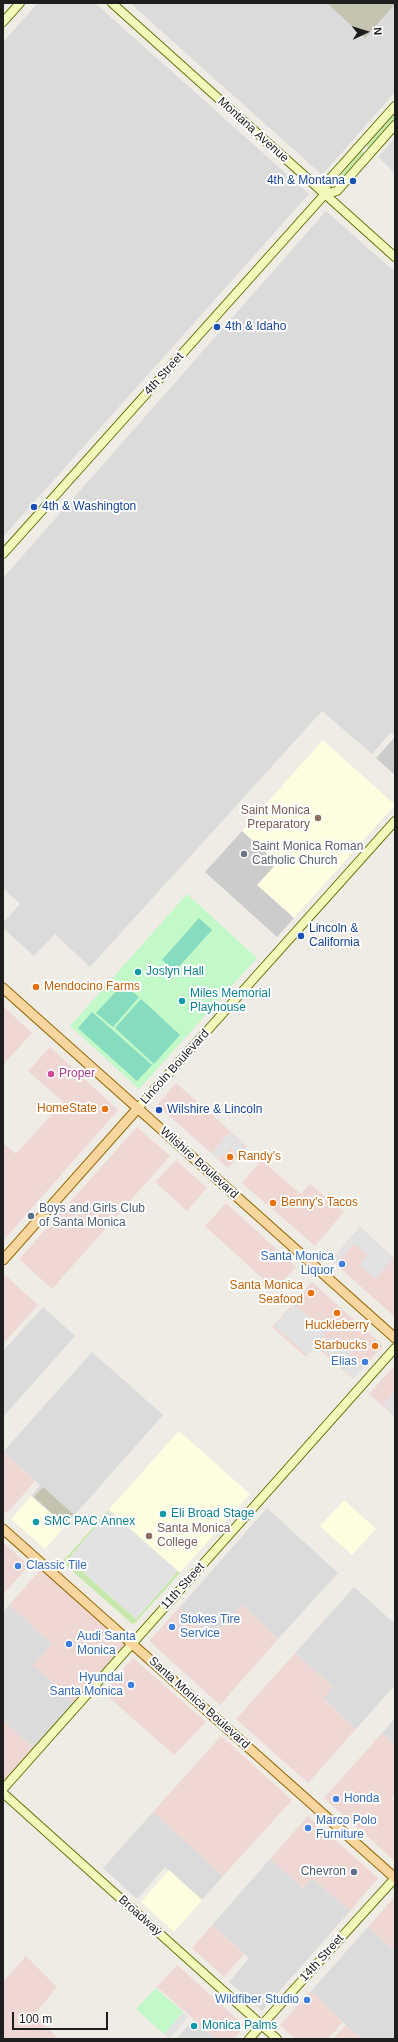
<!DOCTYPE html>
<html>
<head>
<meta charset="utf-8">
<style>
	body { margin:0 }
	#map { position:relative; width:398px; height:2042px; overflow:hidden; background:#efece5; font-family:Helvetica,sans-serif }
	canvas { display:block }
	.frame { position:absolute; inset:0; border:4px solid #1e1e1e; pointer-events:none }
	.north { position:absolute; left:346px; top:12px; width:40px; height:40px; -webkit-text-stroke:3px #fff; paint-order:stroke; rotate:86deg; font-size:11px; font-weight:700; line-height:16px; text-align:center; color:#1e1e1e }
	.north::after { content:''; display:block; margin:auto; width:14px; height:18px; background:#1e1e1e; clip-path:polygon(50% 0,100% 100%,50% 72%,0 100%) }
	.scale { position:absolute; left:12px; top:2012px; width:96px; height:18px; box-sizing:border-box; border:2px solid #1e1e1e; border-top:0; padding-left:5px; font-size:12px; line-height:14px; white-space:nowrap; color:#1e1e1e; -webkit-text-stroke:3px #fff; paint-order:stroke }
</style>
</head>
<body>
<div id="map">
<canvas width="398" height="2042"></canvas>
<div class="frame"></div>
<div class="north">N</div>
<div class="scale">100 m</div>
</div>
<script>
const context = document.querySelector('canvas').getContext('2d');
context.lineJoin = 'round';
function fill(path, color) { context.fillStyle = color; context.fill(path, 'evenodd'); }
const toPath = rows => new Path2D(rows.map(r => 'M' + r).join(''));
function stroke(path, color, width, dash) { context.strokeStyle = color; context.lineWidth = width; context.lineCap = dash ? 'butt' : 'round'; context.setLineDash(dash || []); context.stroke(path); }
function label(font, color, halo, rows, align = 'center') {
  context.font = font + ' Helvetica,sans-serif'; context.lineWidth = 4; context.setLineDash([]); context.textBaseline = 'middle'; context.strokeStyle = halo; context.fillStyle = color; for (const [text, x, y, turn = 0] of rows) {
    context.save(); context.translate(x, y); context.rotate((+turn || 0) * Math.PI / 180); context.textAlign = isNaN(turn) ? turn : align; if (halo) context.strokeText(text, 0, 0); context.fillText(text, 0, 0); context.restore();
  }
}
const residential = toPath([
	[38,3,95,3,309,194,3,537,3,42],
	[130,3,395,3,395,92,322,175],
	[395,138,395,173,378,157],
	[326,211,395,272,395,735,391,732,372,754,322,711,90,967,55,934,34,956,3,928,3,923,20,904,3,888,3,578],
	[43,1307,75,1336,3,1417,3,1351],
	[92,1352,163,1415,65,1526,31,1496,40,1485,3,1452],
	[267,1508,338,1573,278,1639,242,1605,212,1638,179,1608],
	[354,1587,395,1624,395,1685,356,1729,323,1698,333,1687,295,1653],
	[9,1605,52,1644,77,1705,37,1751,3,1721,3,1612],
	[395,1718,395,1745,382,1733],
	[153,1812,223,1876,202,1900,165,1867,137,1899,103,1868],
	[270,1859,303,1888,312,1878,350,1911,262,2011,229,1982,249,1958,212,1925],
	[368,1927,395,1951,395,2037,393,2039,361,2039,311,1991],
	[194,2019,216,2039,176,2039]
]);
const commercial = toPath([
	[3,1006,32,1033,3,1065],
	[50,1047,118,1110,3,1241,3,1143,16,1154,63,1102,28,1071],
	[176,1083,247,1146,228,1168,157,1105],
	[137,1127,170,1156,52,1289,19,1259],
	[176,1160,207,1188,187,1211,155,1182],
	[261,1160,301,1194,310,1184,344,1212,315,1246,242,1183],
	[226,1203,296,1267,275,1290,205,1226],
	[360,1227,395,1259,395,1317,331,1260],
	[5,1275,38,1305,3,1344,3,1277],
	[312,1282,383,1346,353,1379,316,1346,306,1357,272,1327],
	[395,1365,395,1417,369,1394],
	[3,1452,35,1481,7,1513,3,1510],
	[3,1542,29,1566,3,1594],
	[44,1566,132,1643,77,1705,33,1665,52,1644,9,1605],
	[242,1605,278,1639,220,1705,149,1641,179,1608,212,1638],
	[295,1653,333,1687,323,1699,356,1729,308,1783,236,1719],
	[133,1658,206,1722,174,1755,103,1692],
	[3,1721,37,1751,3,1789],
	[382,1733,395,1745,395,1794,391,1799,395,1802,395,1861,324,1798],
	[221,1736,292,1800,223,1876,153,1812],
	[308,1816,378,1878,350,1911,312,1878,303,1888,270,1859],
	[395,1896,395,1951,368,1927],
	[212,1925,244,1954,224,1977,192,1948],
	[26,1956,57,1987,34,2015,59,2039,3,2039,3,1982],
	[177,1965,245,2026,234,2039,216,2039,157,1987],
	[311,1991,343,2022,328,2039,295,2039,280,2025],
	[346,2025,361,2039,333,2039]
]);
const education = toPath([
	[323,740,395,805,294,918,257,885,277,863,242,831],
	[179,1431,250,1494,135,1623,132,1624,62,1562],
	[31,1496,65,1526,45,1549,11,1519],
	[344,1500,376,1529,352,1555,320,1526],
	[169,1870,202,1900,174,1932,141,1902]
]);
const religious = toPath([
	[395,737,395,775,376,758],
	[242,831,277,863,257,885,294,918,277,937,205,872]
]);
const construction = toPath([
	[327,3,395,3,395,4,365,38],
	[43,1487,73,1514,64,1524,34,1497]
]);
const grass = toPath([
	[395,110,395,120,371,147,368,148,366,143],
	[361,151,363,152,363,156,340,181,333,184,358,152],
	[109,1510,110,1511,68,1559,136,1619,178,1571,180,1573,135,1623,132,1624,62,1562]
]);
const park = toPath([
	[187,894,257,958,139,1089,70,1026],
	[156,1988,183,2012,164,2034,136,2009]
]);
const pitch = toPath([
	[199,918,212,930,175,971,162,960],
	[123,984,139,997,113,1027,96,1013],
	[141,999,180,1035,154,1064,115,1028],
	[92,1012,152,1065,137,1081,78,1028]
]);
const parking = toPath([
	[231,1133,245,1145,237,1154,230,1148,219,1159,212,1153,228,1134],
	[360,1228,393,1258,375,1279,359,1265,368,1255,354,1244,336,1264,331,1261],
	[294,1304,326,1333,307,1355,274,1326],
	[332,1337,364,1367,353,1378,322,1349],
	[395,1391,395,1416,383,1405],
	[110,1511,178,1571,136,1619,68,1559],
	[183,2012,188,2017,169,2039,164,2034]
]);
const secondary = toPath([
	[112,3,395,257],
	[3,22,20,3],
	[325,194,337,191,395,125],
	[3,554,325,194,327,182,395,106],
	[138,1108,395,821],
	[3,1789,395,1348],
	[3,1793,277,2039],
	[249,2039,395,1878]
]);
const primary = toPath([
	[3,988,395,1338],
	[3,1260,138,1108],
	[3,1529,395,1878]
]);
const markers = [
	[353,181,4,"#1a4fb4"],
	[217,327,4,"#1a4fb4"],
	[34,507,4,"#1a4fb4"],
	[318,818,4,"#8d6e63"],
	[244,854,4,"#6b7280"],
	[301,936,4,"#1a4fb4"],
	[138,972,4,"#0f9aa8"],
	[36,987,4,"#e8710a"],
	[182,1001,4,"#0f9aa8"],
	[51,1074,4,"#d1479c"],
	[105,1109,4,"#e8710a"],
	[159,1110,4,"#1a4fb4"],
	[230,1157,4,"#e8710a"],
	[273,1203,4,"#e8710a"],
	[31,1216,4,"#5c6f8a"],
	[342,1264,4,"#3f7fe0"],
	[311,1293,4,"#e8710a"],
	[337,1313,4,"#e8710a"],
	[375,1346,4,"#e8710a"],
	[365,1362,4,"#3f7fe0"],
	[163,1514,4,"#0f9aa8"],
	[36,1522,4,"#0f9aa8"],
	[149,1536,4,"#8d6e63"],
	[18,1566,4,"#3f7fe0"],
	[172,1627,4,"#3f7fe0"],
	[69,1644,4,"#3f7fe0"],
	[131,1685,4,"#3f7fe0"],
	[336,1799,4,"#3f7fe0"],
	[308,1828,4,"#3f7fe0"],
	[354,1872,4,"#5c6f8a"],
	[307,2000,4,"#3f7fe0"],
	[194,2026,4,"#0f9aa8"]
];
const streetNames = [
	["Montana Avenue",253,130,42],
	["4th Street",164,374,-48],
	["Lincoln Boulevard",175,1067,-48],
	["Wilshire Boulevard",199,1163,42],
	["11th Street",183,1586,-48],
	["Santa Monica Boulevard",199,1703,42],
	["Broadway",140,1916,42],
	["14th Street",322,1958,-48]
];
const transitNames = [
	["4th & Montana",345,181,"right"],
	["4th & Idaho",225,327],
	["4th & Washington",42,507],
	["Lincoln &",309,929],
	["California",309,943],
	["Wilshire & Lincoln",167,1110]
];
const educationNames = [
	["Saint Monica",310,811],
	["Preparatory",310,825],
	["Santa Monica",157,1529,"left"],
	["College",157,1543,"left"]
];
const worshipNames = [
	["Saint Monica Roman",252,847],
	["Catholic Church",252,861]
];
const cultureNames = [
	["Joslyn Hall",146,972],
	["Miles Memorial",190,994],
	["Playhouse",190,1008],
	["Eli Broad Stage",171,1514],
	["SMC PAC Annex",44,1522],
	["Monica Palms",202,2026]
];
const foodNames = [
	["Mendocino Farms",44,987],
	["HomeState",97,1109,"right"],
	["Randy's",238,1157],
	["Benny's Tacos",281,1203],
	["Santa Monica",303,1286,"right"],
	["Seafood",303,1300,"right"],
	["Huckleberry",337,1326,"center"],
	["Starbucks",367,1346,"right"]
];
const hotelNames = [
	["Proper",59,1074]
];
const serviceNames = [
	["Boys and Girls Club",39,1209],
	["of Santa Monica",39,1223],
	["Chevron",346,1872,"right"]
];
const shopNames = [
	["Santa Monica",334,1257,"right"],
	["Liquor",334,1271,"right"],
	["Elias",357,1362,"right"],
	["Classic Tile",26,1566],
	["Stokes Tire",180,1620],
	["Service",180,1634],
	["Audi Santa",77,1637],
	["Monica",77,1651],
	["Hyundai",123,1678,"right"],
	["Santa Monica",123,1692,"right"],
	["Honda",344,1799],
	["Marco Polo",316,1821],
	["Furniture",316,1835],
	["Wildfiber Studio",299,2000,"right"]
];
fill(residential, '#dcdbdb');
fill(commercial, '#efd7d4');
fill(education, '#fdfedf');
fill(religious, '#ccc');
fill(construction, '#c3c3b0');
fill(grass, '#c7e8ac');
fill(park, '#c3f8c9');
fill(pitch, '#85dcbe');
fill(parking, '#e2e2e2');
stroke(secondary, '#637308', 10);
stroke(primary, '#956b04', 11);
stroke(secondary, '#f2f8ba', 8);
stroke(primary, '#f9d6a0', 9);
for (const [x, y, r, color] of markers) { const dot = new Path2D(); dot.arc(x, y, r, 0, 2 * Math.PI); context.fillStyle = color; context.fill(dot); stroke(dot, '#fff', 1.5); }
label('12px', '#1e1e1e', '#fff', streetNames);
label('12px', '#164399', '#fff', transitNames, 'left');
label('12px', '#785e54', '#fff', educationNames, 'right');
label('12px', '#5b616d', '#fff', worshipNames, 'left');
label('12px', '#0d838f', '#fff', cultureNames, 'left');
label('12px', '#c56008', '#fff', foodNames, 'left');
label('12px', '#b23c85', '#fff', hotelNames, 'left');
label('12px', '#4e5e75', '#fff', serviceNames, 'left');
label('12px', '#366cbe', '#fff', shopNames, 'left');
</script>
</body>
</html>
